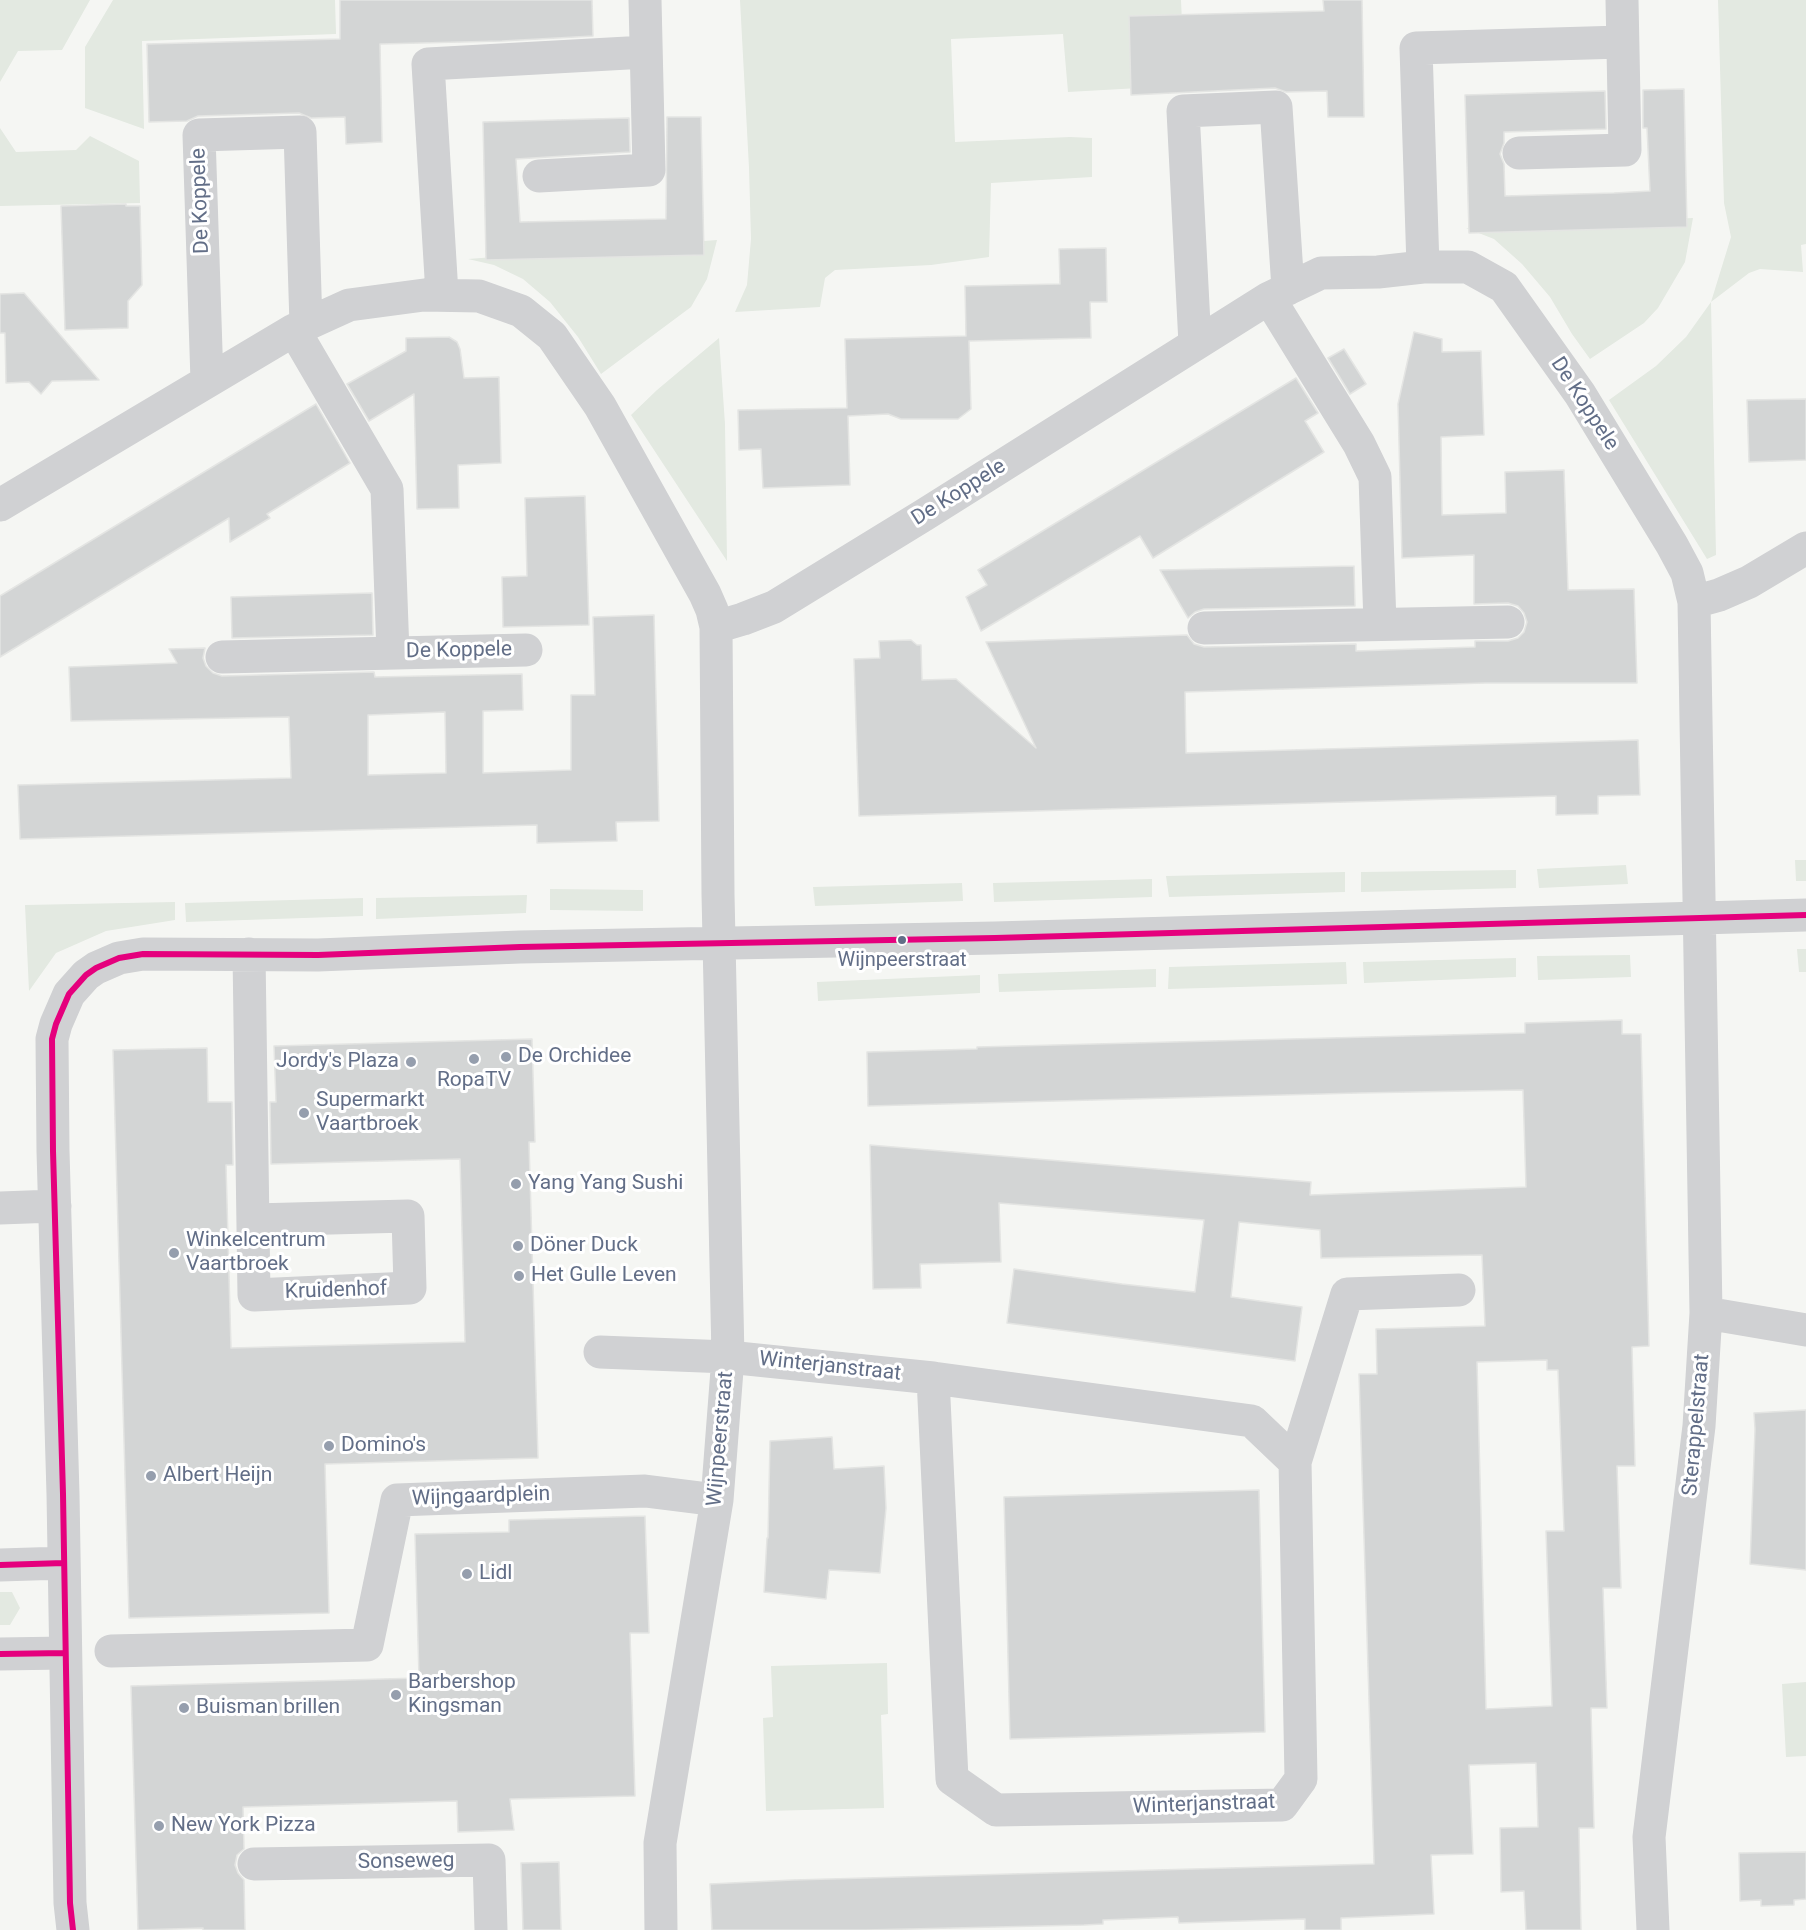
<!DOCTYPE html>
<html>
<head>
<meta charset="utf-8">
<style>
	body { margin:0 }
	canvas { display:block; background:#f5f6f3 }
</style>
</head>
<body>
<canvas width="1806" height="1930"></canvas>
<script>
const context = document.querySelector('canvas').getContext('2d');
context.lineJoin = 'round';
function fill(path, color) { context.fillStyle = color; context.fill(path, 'evenodd'); }
const toPath = rows => new Path2D(rows.map(r => 'M' + r).join(''));
function stroke(path, color, width, dash) { context.strokeStyle = color; context.lineWidth = width; context.lineCap = dash ? 'butt' : 'round'; context.setLineDash(dash || []); context.stroke(path); }
function label(font, color, halo, rows, align = 'center') {
  context.font = font + ' Roboto,sans-serif'; context.lineWidth = 6; context.setLineDash([]); context.textBaseline = 'middle'; context.strokeStyle = halo; context.fillStyle = color; for (const [text, x, y, turn = 0] of rows) {
    context.save(); context.translate(x, y); context.rotate((+turn || 0) * Math.PI / 180); context.textAlign = isNaN(turn) ? turn : align; if (halo) context.strokeText(text, 0, 0); context.fillText(text, 0, 0); context.restore();
  }
}
const green = toPath([
	[0,0,90,0,62,50,18,51,0,82],
	[113,0,335,0,336,34,142,41,144,129,85,108,85,47],
	[740,0,1181,0,1182,22,1139,88,1068,92,1063,34,951,39,955,142,1070,137,1092,138,1092,177,991,183,989,257,931,265,835,270,825,278,820,307,735,312,747,285,751,239,749,168],
	[1718,0,1806,0,1806,244,1801,245,1803,272,1760,269,1749,273,1711,302,1716,555,1707,559,1609,400,1656,366,1686,337,1711,302,1731,237,1724,203],
	[0,128,16,152,76,150,90,136,139,161,140,203,0,206],
	[1693,218,1685,262,1658,308,1644,323,1590,359,1572,334,1550,297,1522,264,1494,239,1466,228],
	[717,240,707,279,691,307,601,374,578,337,550,302,523,279,494,265,468,259],
	[719,338,725,424,727,561,631,415,657,390],
	[1795,860,1806,860,1806,881,1796,881],
	[1626,865,1628,884,1539,888,1537,869],
	[1516,870,1516,888,1361,892,1361,872],
	[1345,872,1345,892,1169,897,1166,876],
	[1152,879,1152,897,994,902,993,883],
	[962,883,963,901,815,906,813,887],
	[550,889,643,890,643,911,550,910],
	[527,895,526,913,376,919,376,898],
	[363,898,363,916,186,922,185,903],
	[175,902,175,920,106,931,56,953,29,991,25,905],
	[1797,949,1806,949,1806,972,1799,972],
	[1630,955,1631,977,1538,980,1537,956],
	[1516,958,1516,977,1364,983,1363,962],
	[1346,962,1347,984,1168,989,1169,967],
	[1156,969,1156,987,999,992,998,974],
	[980,975,980,993,818,1001,817,982],
	[0,1592,12,1592,20,1608,10,1625,0,1625],
	[887,1663,888,1714,881,1715,884,1808,766,1811,763,1718,773,1717,771,1666],
	[1806,1682,1806,1756,1786,1757,1782,1684]
]);
const building = toPath([
	[340,0,592,0,593,36,502,41,380,44,382,142,346,144,345,117,311,118,299,113,198,116,187,121,149,122,147,44,340,39,340,0],
	[1323,0,1362,0,1364,117,1328,117,1327,91,1286,92,1275,88,1131,95,1129,16,1324,11,1323,0],
	[1684,89,1687,227,1469,233,1465,95,1605,91,1606,129,1504,132,1504,143,1500,154,1504,164,1505,196,1614,193,1650,191,1647,128,1643,128,1643,90,1684,89],
	[667,117,701,117,704,255,486,260,483,122,629,118,630,152,516,159,520,222,666,219,667,117],
	[126,204,126,206,140,206,142,285,128,301,128,328,65,330,61,206,126,204],
	[1106,248,1107,302,1090,302,1091,338,969,341,971,409,958,419,901,419,888,414,848,416,850,485,763,488,761,449,739,450,738,410,847,408,845,339,966,336,965,286,1060,284,1059,249,1106,248],
	[24,293,99,380,52,381,41,394,29,382,6,383,5,333,0,333,0,294,24,293],
	[1414,332,1442,339,1442,352,1481,351,1484,435,1441,437,1442,515,1506,513,1505,472,1564,470,1568,590,1634,589,1637,683,1485,683,1185,692,1186,753,1638,740,1640,795,1598,796,1598,814,1556,815,1556,796,859,816,854,659,880,658,879,641,911,640,917,645,921,645,922,680,956,679,1036,748,986,642,1187,635,1194,644,1204,647,1356,644,1356,651,1475,647,1475,641,1508,641,1518,638,1524,632,1527,622,1524,613,1518,606,1508,603,1474,604,1474,555,1402,558,1398,404,1414,332],
	[449,337,457,342,460,349,464,378,499,377,501,463,458,465,459,508,417,509,414,394,369,421,347,384,406,351,406,338,449,337],
	[1344,349,1366,384,1350,394,1328,358,1344,349],
	[1296,378,1318,413,1305,421,1324,452,1153,558,1140,536,981,631,966,597,987,585,978,570,1296,378],
	[1806,399,1806,460,1749,462,1747,400,1806,399],
	[316,404,350,463,267,514,270,518,230,542,229,518,0,657,0,596,316,404],
	[585,496,589,625,503,627,502,577,527,576,525,498,585,496],
	[1354,566,1355,606,1204,609,1195,612,1188,618,1160,570,1354,566],
	[372,593,373,635,232,638,231,597,372,593],
	[654,615,659,821,616,822,617,841,537,843,537,825,20,839,18,785,291,778,289,717,71,721,69,667,177,663,169,649,205,648,203,658,206,666,213,673,222,676,374,672,375,677,522,674,523,710,483,711,483,773,571,770,571,695,595,695,593,617,654,615],
	[445,712,446,773,368,775,368,715,445,712],
	[1622,1020,1622,1034,1641,1034,1649,1346,1632,1347,1635,1466,1617,1466,1621,1588,1603,1588,1607,1708,1591,1708,1594,1828,1579,1828,1581,1930,1526,1930,1524,1891,1501,1892,1500,1828,1538,1827,1536,1763,1469,1765,1473,1854,1431,1855,1434,1914,1341,1918,1341,1930,1305,1930,1305,1919,1179,1923,1178,1917,1103,1920,1103,1924,1084,1925,865,1930,712,1930,710,1884,793,1880,1374,1864,1359,1374,1377,1374,1376,1329,1485,1326,1482,1255,1321,1258,1320,1230,1239,1222,1231,1297,1302,1307,1295,1361,1007,1323,1014,1269,1122,1284,1195,1292,1204,1220,999,1203,1001,1262,920,1264,921,1288,873,1289,870,1145,1311,1182,1310,1195,1526,1187,1523,1090,1358,1093,868,1106,867,1052,977,1049,977,1047,1525,1033,1525,1023,1622,1020],
	[1547,1360,1547,1370,1558,1370,1564,1531,1546,1531,1552,1706,1486,1709,1477,1362,1547,1360],
	[532,1039,535,1142,529,1142,538,1458,325,1464,329,1613,129,1618,113,1050,207,1048,208,1102,232,1102,233,1165,226,1165,231,1348,465,1342,460,1159,271,1164,270,1102,276,1102,274,1046,532,1039],
	[1806,1410,1806,1570,1750,1564,1755,1429,1754,1413,1806,1410],
	[832,1437,834,1469,884,1466,886,1508,880,1573,829,1570,826,1599,764,1592,767,1538,768,1538,770,1441,832,1437],
	[1259,1490,1265,1732,1010,1739,1004,1497,1259,1490],
	[645,1516,649,1633,630,1633,635,1796,510,1799,514,1830,458,1832,457,1801,243,1807,244,1849,237,1855,235,1865,238,1873,244,1880,245,1930,203,1930,203,1928,138,1930,131,1686,419,1678,415,1534,509,1532,509,1520,645,1516],
	[1806,1852,1806,1899,1794,1900,1794,1905,1761,1906,1761,1900,1740,1901,1739,1853,1806,1852],
	[559,1862,561,1930,523,1930,521,1863,559,1862]
]);
const minor = toPath([
	[1519,153,1625,150,1622,0],
	[539,176,649,170,645,0],
	[1423,267,1416,48,1622,42],
	[442,294,428,64,646,52],
	[1269,298,1359,444,1375,477,1380,624],
	[294,330,387,489,393,653],
	[1195,344,1183,111,1276,107,1288,289],
	[207,381,199,135,300,132,306,325],
	[0,505,294,330,349,305,424,295,479,296,521,311,552,336,600,406,705,594,712,610,716,627,718,894,728,1357,717,1500,660,1843,661,1930],
	[1694,602,1719,595,1749,582,1806,548],
	[716,627,743,619,774,607,924,515,1269,298,1321,273,1378,272,1423,267,1468,267,1504,287,1580,394,1672,545,1687,573,1694,602,1706,1313,1699,1426,1649,1837,1653,1930],
	[1204,628,1508,622],
	[222,657,526,650],
	[249,954,254,1295,410,1288,408,1216,254,1220],
	[0,1208,55,1206],
	[1706,1313,1806,1330],
	[600,1352,728,1357,933,1378,952,1779,996,1810,1282,1805,1301,1779,1295,1462,1252,1421,933,1378],
	[1295,1462,1347,1294,1459,1290],
	[0,1565,64,1563],
	[111,1651,367,1645,397,1500,645,1491,717,1500],
	[0,1654,65,1653],
	[254,1864,489,1860,491,1930],
	[73,1930,70,1903,63,1494,53,1151,52,1039,56,1024,69,994,86,975,96,968,119,958,143,954,318,955,520,947,995,938,1806,915]
]);
const bus1 = toPath([
	[0,1565,64,1563],
	[0,1654,65,1653],
	[73,1930,70,1903,63,1494,53,1151,52,1039,56,1024,69,994,86,975,96,968,119,958,143,954,318,955,520,947,995,938,1806,915]
]);
const markers = [
	[902,940,5,"#626e87"],
	[506,1057,6,"#959ead"],
	[474,1059,6,"#959ead"],
	[411,1062,6,"#959ead"],
	[304,1113,6,"#959ead"],
	[516,1184,6,"#959ead"],
	[518,1246,6,"#959ead"],
	[174,1253,6,"#959ead"],
	[519,1276,6,"#959ead"],
	[329,1446,6,"#959ead"],
	[151,1476,6,"#959ead"],
	[467,1574,6,"#959ead"],
	[396,1695,6,"#959ead"],
	[184,1708,6,"#959ead"],
	[159,1826,6,"#959ead"]
];
const busNames = [
	["Wijnpeerstraat",902,961]
];
const streetNames = [
	["De Koppele",201,201,-92],
	["De Koppele",1584,404,57],
	["De Koppele",959,493,-32],
	["De Koppele",459,651,-1],
	["Kruidenhof",336,1291,-2],
	["Winterjanstraat",830,1367,6],
	["Sterappelstraat",1697,1425,-85],
	["Wijnpeerstraat",721,1439,-85],
	["Wijngaardplein",481,1497,-2],
	["Winterjanstraat",1204,1805,-2],
	["Sonseweg",406,1862,-1]
];
const poiNames = [
	["De Orchidee",518,1057],
	["Jordy's Plaza",399,1062,"right"],
	["RopaTV",474,1081,"center"],
	["Supermarkt",316,1101],
	["Vaartbroek",316,1125],
	["Yang Yang Sushi",528,1184],
	["Winkelcentrum",186,1241],
	["Vaartbroek",186,1265],
	["Döner Duck",530,1246],
	["Het Gulle Leven",531,1276],
	["Domino's",341,1446],
	["Albert Heijn",163,1476],
	["Lidl",479,1574],
	["Barbershop",408,1683],
	["Kingsman",408,1707],
	["Buisman brillen",196,1708],
	["New York Pizza",171,1826]
];
fill(green, '#e3e9e1');
fill(building, '#d3d5d5');
stroke(building, '#e4e5e3', 1.5);
stroke(minor, '#d0d1d3', 33);
stroke(bus1, '#e5007d', 6);
for (const [x, y, r, color] of markers) { const dot = new Path2D(); dot.arc(x, y, r, 0, 2 * Math.PI); context.fillStyle = color; context.fill(dot); stroke(dot, '#fff', 2); }
label('20px', '#626e87', '#fff', busNames);
label('21px', '#626e87', '#fff', streetNames);
label('21px', '#626e87', '#fff', poiNames, 'left');
</script>
</body>
</html>
